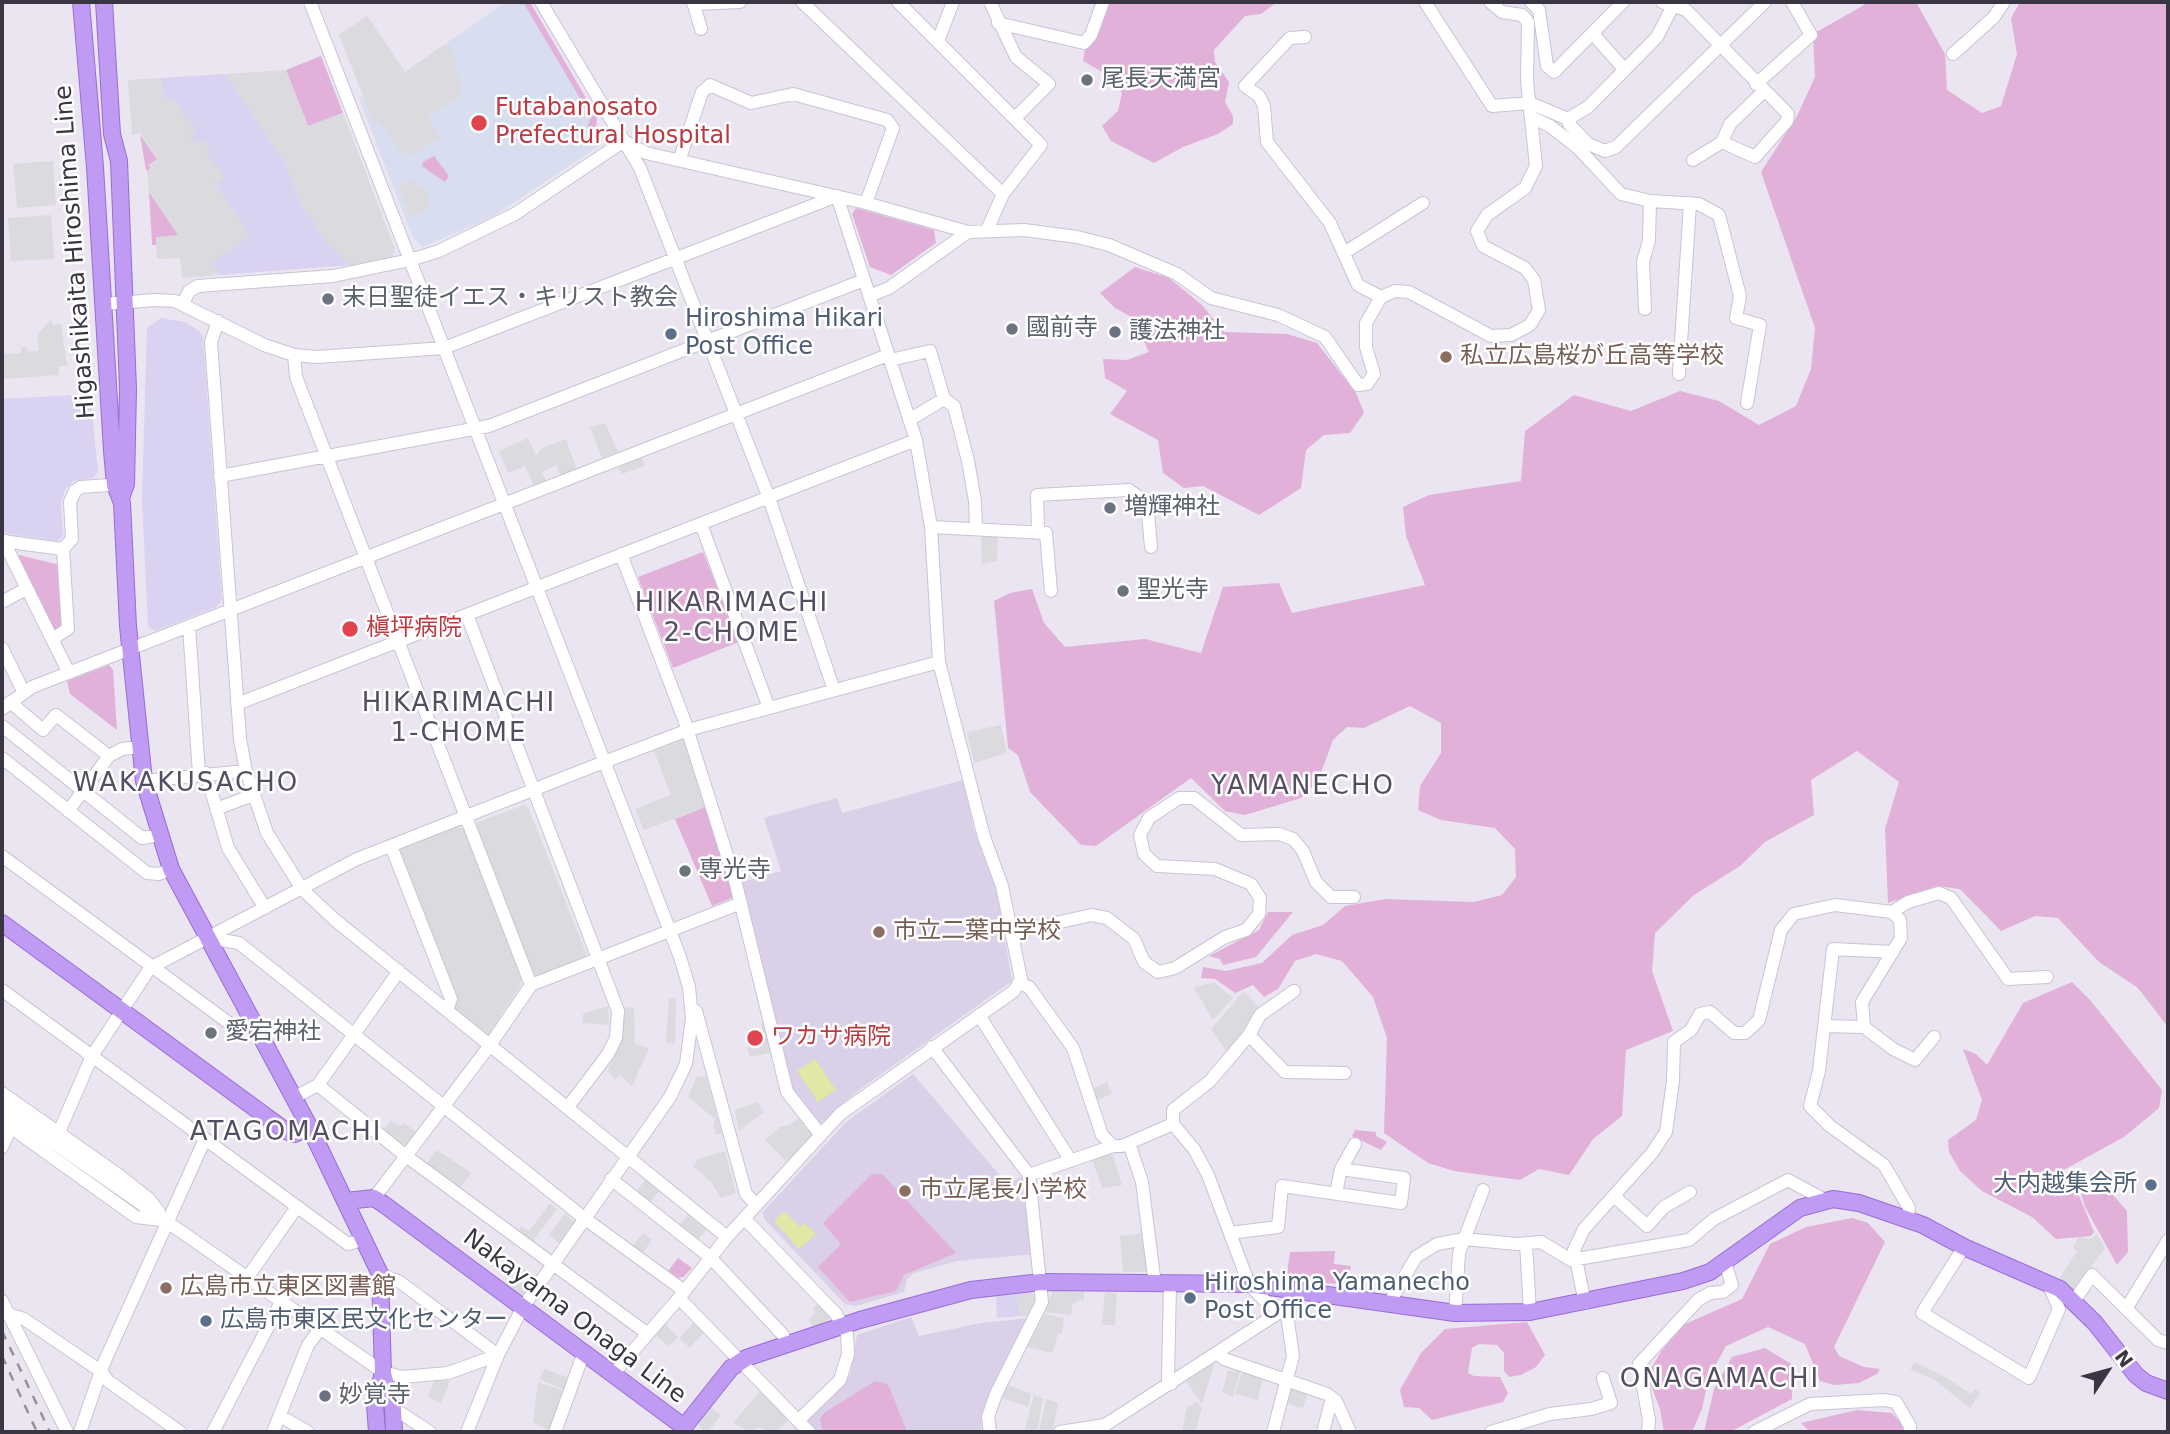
<!DOCTYPE html>
<html>
<head>
<meta charset="utf-8">
<style>
	body { margin:0 }
	#map { position:relative; width:2170px; height:1434px; overflow:hidden; background:#eae5f0; font-family:"DejaVu Sans",sans-serif }
	canvas { display:block }
	.frame { position:absolute; inset:0; border:4px solid #393542; pointer-events:none }
	.north { position:absolute; left:2072px; top:1336px; width:70px; height:70px; -webkit-text-stroke:5px #fff; paint-order:stroke; rotate:54deg; font-size:19px; font-weight:700; line-height:28px; text-align:center; color:#393542 }
	.north::after { content:''; display:block; margin:auto; width:24px; height:32px; background:#393542; clip-path:polygon(50% 0,100% 100%,50% 72%,0 100%) }
</style>
</head>
<body>
<div id="map">
<canvas width="2170" height="1434"></canvas>
<div class="frame"></div>
<div class="north">N</div>
</div>
<script>
const context = document.querySelector('canvas').getContext('2d');
context.lineJoin = 'round';
function fill(path, color) { context.fillStyle = color; context.fill(path, 'evenodd'); }
const toPath = rows => new Path2D(rows.map(r => 'M' + r).join(''));
function stroke(path, color, width, dash) { context.strokeStyle = color; context.lineWidth = width; context.lineCap = dash ? 'butt' : 'round'; context.setLineDash(dash || []); context.stroke(path); }
function label(font, color, halo, rows, align = 'center') {
  context.font = font + ' "DejaVu Sans","Noto Sans JP",sans-serif'; context.lineWidth = 5; context.setLineDash([]); context.textBaseline = 'middle'; context.strokeStyle = halo; context.fillStyle = color; for (const [text, x, y, turn = 0] of rows) {
    context.save(); context.translate(x, y); context.rotate((+turn || 0) * Math.PI / 180); context.textAlign = isNaN(turn) ? turn : align; if (halo) context.strokeText(text, 0, 0); context.fillText(text, 0, 0); context.restore();
  }
}
const commercial = toPath([
	[225,74,284,160,302,206,325,240,350,265,219,275,211,263,250,236,215,184,206,152,210,150,195,144,189,136,196,130,163,99,161,78],
	[161,318,184,322,199,331,203,337,222,600,216,607,155,631,148,626,142,500,147,328],
	[90,394,98,472,93,478,74,481,65,490,61,505,63,536,57,541,2,533,2,399],
	[1033,1293,1029,1315,997,1318,996,1296]
]);
const education = toPath([
	[963,780,974,830,997,893,1012,981,856,1092,819,1125,793,1090,742,882,781,871,764,818,837,798,842,813],
	[913,1074,1007,1184,1021,1177,1025,1184,1035,1254,957,1261,914,1273,907,1279,904,1292,856,1306,845,1304,764,1219,763,1212,846,1122],
	[911,1317,919,1336,981,1323,1030,1318,982,1412,981,1432,814,1432,808,1426,808,1419,850,1376,857,1335]
]);
const medical = toPath([
	[506,2,523,2,591,117,587,128,599,146,492,217,423,247,413,238,359,98,363,96,339,35,367,16,405,72]
]);
const green = toPath([
	[523,2,530,2,597,117,596,131,601,143,599,146,587,128,591,117],
	[1109,2,1277,2,1261,14,1245,16,1214,50,1215,62,1229,82,1225,102,1233,116,1233,124,1218,134,1183,147,1154,163,1111,141,1102,126,1118,111,1122,93,1104,73,1083,61,1085,50,1095,39],
	[1864,2,1916,2,1945,54,1947,90,1982,113,2001,106,2017,54,2011,18,2020,2,2168,2,2168,1027,2138,988,2099,962,2058,918,2035,916,2001,931,1960,889,1937,886,1888,903,1885,829,1899,782,1857,751,1811,780,1814,815,1765,842,1740,866,1694,895,1655,933,1652,971,1673,1031,1626,1050,1622,1116,1593,1139,1569,1175,1539,1169,1520,1180,1454,1171,1428,1163,1384,1133,1387,1038,1373,997,1342,961,1316,954,1295,961,1278,989,1264,997,1253,985,1235,993,1215,979,1201,978,1203,967,1226,971,1262,963,1292,935,1323,925,1345,906,1385,899,1474,902,1502,895,1516,877,1515,849,1495,828,1441,820,1418,810,1420,786,1441,753,1441,723,1410,706,1364,728,1347,727,1333,740,1318,781,1301,798,1245,815,1225,811,1191,778,1096,846,1081,845,1030,792,1018,755,1008,748,994,601,1010,593,1032,589,1044,623,1065,647,1145,639,1201,653,1223,587,1279,583,1292,613,1425,585,1406,536,1403,507,1429,495,1521,481,1525,431,1574,395,1631,411,1680,391,1719,401,1759,425,1796,406,1811,369,1815,328,1761,172,1797,116,1815,77,1813,34,1864,5],
	[321,56,343,113,308,126,286,70],
	[140,135,157,159,148,171,146,170],
	[434,156,449,176,445,182,422,166,423,162],
	[149,192,179,236,156,238,156,245,152,245],
	[856,208,934,230,936,243,891,275,870,267,852,214],
	[1135,267,1169,278,1202,305,1224,332,1287,334,1317,343,1356,393,1364,413,1350,433,1324,435,1306,450,1301,488,1259,515,1203,486,1184,488,1163,473,1158,440,1110,414,1127,391,1105,378,1103,359,1127,360,1149,352,1133,318,1115,308,1100,293],
	[703,552,739,642,673,668,638,577],
	[19,555,60,565,65,624,56,632,52,630,16,559],
	[109,665,113,670,117,730,70,694,67,681],
	[708,806,735,893,732,898,712,906,675,819],
	[1268,912,1293,912,1256,957,1223,965,1220,959,1209,956,1259,930],
	[2072,982,2091,1001,2162,1090,2159,1108,2124,1137,2038,1184,2051,1191,2077,1191,2094,1232,2091,1236,2056,1239,2032,1217,1982,1191,1960,1171,1949,1152,1948,1140,1976,1120,1982,1100,1963,1049,1976,1054,1987,1065,2023,1003],
	[1355,1130,1376,1132,1376,1136,1387,1142,1381,1150,1352,1136],
	[872,1174,882,1174,956,1253,904,1275,896,1291,850,1302,818,1267,841,1244,823,1223],
	[2080,1188,2113,1195,2127,1211,2128,1252,2117,1265,2085,1207],
	[1852,1218,1868,1223,1885,1242,1834,1347,1839,1356,1864,1367,1880,1369,1877,1374,1859,1383,1834,1385,1820,1381,1805,1344,1768,1327,1726,1346,1709,1377,1702,1409,1692,1432,1664,1432,1660,1409,1647,1375,1662,1350,1685,1324,1742,1299,1770,1244,1806,1227],
	[1335,1251,1334,1264,1351,1266,1348,1284,1317,1283,1287,1275,1290,1252],
	[678,1258,692,1268,683,1277,677,1278,668,1271],
	[1527,1322,1545,1355,1536,1367,1521,1375,1509,1377,1504,1371,1504,1353,1497,1345,1479,1344,1472,1348,1468,1373,1474,1376,1500,1377,1508,1393,1503,1402,1432,1420,1419,1408,1404,1407,1400,1390,1421,1353,1445,1329],
	[1765,1348,1793,1365,1792,1399,1730,1432,1704,1432,1714,1389,1732,1357],
	[875,1381,887,1384,890,1389,907,1432,823,1432,820,1419,824,1413],
	[1857,1410,1892,1413,1902,1424,1903,1432,1810,1432,1801,1423]
]);
const parking = toPath([
	[367,16,405,72,445,44,459,63,453,68,463,84,458,88,462,94,427,118,440,137,413,156,408,150,402,154,379,121,374,123,339,35],
	[286,70,308,126,343,113,395,249,392,257,350,265,325,240,302,206,284,160,225,74],
	[161,78,163,99,174,99,196,131,189,136,195,144,203,139,210,150,207,153,224,177,215,184,250,236,211,263,219,275,182,278,180,258,157,259,156,237,178,235,149,192,147,172,151,169,148,165,157,159,140,133,132,135,128,80],
	[53,161,56,205,17,208,13,164],
	[411,180,425,190,430,203,424,212,410,217,398,185],
	[51,215,54,259,11,261,8,218],
	[51,320,53,325,61,324,67,366,59,366,59,375,2,379,2,354,21,353,21,347,27,347,28,352,39,351,37,335],
	[605,423,618,452,602,458,590,427],
	[528,438,536,456,542,448,566,439,577,470,562,479,556,465,542,472,546,481,534,486,525,466,508,473,499,451],
	[642,458,645,466,622,474,618,468],
	[981,535,998,535,997,561,982,564],
	[1001,725,1007,753,974,763,967,732],
	[682,740,687,742,708,806,644,830,635,809,671,795,654,751],
	[524,805,528,807,586,953,583,961,537,978,531,976,475,829,478,822],
	[457,827,467,830,521,978,520,986,489,1034,482,1037,457,1014,399,852,402,848],
	[1214,982,1233,998,1213,1020,1194,988],
	[1244,991,1260,1009,1237,1042,1226,1051,1211,1029],
	[676,998,675,1044,666,1042,669,999],
	[608,1006,609,1025,588,1023,582,1025,583,1014],
	[634,1007,635,1044,649,1048,632,1086,620,1075,615,1080,608,1071,623,1032,623,1008],
	[767,1021,774,1052,750,1057,747,1047,764,1043,761,1023],
	[697,1076,706,1077,722,1134,716,1135,713,1125,715,1119,688,1097],
	[1107,1082,1112,1094,1095,1101,1091,1089],
	[758,1102,764,1112,739,1131,735,1110],
	[800,1117,814,1134,787,1162,765,1140,780,1127,792,1124],
	[391,1121,401,1126,404,1123,416,1132,407,1144,401,1145,383,1130],
	[437,1150,471,1173,460,1188,426,1164],
	[725,1151,736,1193,721,1198,711,1182,693,1166,698,1159],
	[1112,1153,1122,1185,1102,1188,1092,1159],
	[646,1179,659,1191,649,1204,635,1193],
	[550,1203,557,1209,532,1242,518,1231,521,1226,529,1231],
	[565,1214,577,1224,561,1245,549,1235],
	[688,1214,706,1229,697,1241,679,1226],
	[643,1233,652,1239,643,1253,633,1246],
	[1144,1233,1149,1266,1146,1272,1123,1272,1120,1236],
	[2097,1234,2105,1248,2073,1293,2058,1281,2077,1251,2073,1246,2079,1237,2091,1239],
	[525,1269,537,1278,525,1294,520,1296,510,1288],
	[1053,1291,1084,1292,1084,1301,1078,1300,1072,1305,1071,1315,1045,1312],
	[1105,1292,1117,1293,1115,1325,1102,1325],
	[1033,1293,1037,1299,1029,1315,1018,1316,1017,1294],
	[818,1303,830,1316,826,1325,815,1328,808,1320,815,1313,813,1308],
	[1045,1314,1064,1318,1062,1334,1058,1334,1052,1353,1027,1347],
	[695,1322,704,1332,690,1348,679,1338],
	[665,1324,678,1337,669,1346,655,1335],
	[1215,1361,1202,1404,1185,1380],
	[1915,1362,1945,1377,1971,1394,1975,1389,1980,1393,1970,1408,1933,1379,1910,1369],
	[1236,1368,1241,1369,1233,1397,1222,1392,1228,1370,1235,1372],
	[545,1369,569,1378,565,1390,539,1379],
	[1243,1370,1263,1377,1258,1400,1235,1394],
	[434,1381,450,1381,441,1403,428,1397],
	[538,1382,564,1391,550,1431,533,1422],
	[1008,1385,1031,1394,1028,1407,1002,1398],
	[1292,1389,1307,1395,1303,1408,1285,1403,1288,1391],
	[760,1391,789,1420,776,1432,767,1432,759,1427,750,1432,733,1423],
	[1034,1395,1043,1399,1037,1432,1024,1432],
	[1046,1399,1058,1403,1053,1430,1039,1432],
	[1197,1402,1202,1408,1195,1432,1182,1432,1187,1407],
	[709,1406,721,1415,708,1432,704,1432,697,1422]
]);
const water = toPath([
	[815,1059,836,1090,818,1102,797,1071],
	[784,1211,800,1227,805,1223,816,1234,799,1249,774,1221]
]);
const minor = toPath([
	[310,2,680,957,689,987,692,1018,686,1064,670,1097,523,1307,498,1355,467,1432],
	[541,2,640,168,769,498,834,690],
	[693,2,701,29],
	[802,2,1003,194],
	[898,2,1041,145,1003,194,987,230],
	[990,2,1016,57,1049,84,1015,118],
	[1425,2,1492,106,1530,103,1568,119,1588,107,1657,37,1675,2],
	[1531,2,1539,10,1547,66,1554,72,1623,2],
	[1662,2,1686,10,1788,114,1787,121,1755,157,1722,142],
	[693,4,740,2],
	[998,23,1084,43,1091,35,1103,2],
	[1593,34,1625,70],
	[1305,37,1290,38,1245,86,1259,96,1264,106,1267,142,1330,223,1358,285,1381,297],
	[938,41,953,2],
	[1953,54,1994,17,2004,2],
	[1756,84,1811,35,1792,2],
	[1531,117,1550,126,1578,148,1621,194,1650,201,1699,204,1719,215,1740,296,1736,318,1760,325,1747,403],
	[1568,119,1569,124,1588,144,1605,151,1616,147,1765,2],
	[624,141,646,153,866,203,968,232,1024,230,1077,237,1109,245,1177,274,1211,298,1278,315,1325,337,1358,385,1367,384,1374,374,1366,347,1366,323,1381,297,1395,291,1409,292,1491,336,1511,335,1530,325,1539,310,1534,280,1525,268,1483,246,1477,231,1487,215,1525,188,1536,166,1527,81,1528,22,1522,15,1502,12,1490,2],
	[680,158,702,92,710,85,751,103,793,94,887,120,893,128,866,203],
	[1693,160,1722,142,1730,124,1763,92],
	[1344,253,1423,203],
	[869,296,889,288,968,232],
	[104,304,155,300,175,301,264,345,294,355,317,357,444,348,837,196],
	[183,304,189,291,198,286,333,276,410,260,439,251,515,214,624,141],
	[1645,309,1643,262,1649,240,1650,201],
	[218,321,211,342,240,739,246,771,267,833,302,889,335,920,727,1237],
	[294,355,296,377,531,985],
	[890,360,930,351,944,399,909,420],
	[1679,374,1690,203],
	[944,399,954,406,968,461,975,501,976,528],
	[220,476,489,426,864,280],
	[701,524,769,708],
	[931,527,1046,533,1051,591],
	[1038,530,1037,495,1129,490,1147,503,1151,547],
	[2,541,63,549,72,539,70,502,75,491,81,487,124,484],
	[6,541,8,550,52,639],
	[63,549,68,629,52,639,69,673],
	[621,554,685,722,736,884,787,1092,820,1134],
	[2,602,26,589],
	[467,615,618,1011,616,1038,608,1054,568,1107],
	[189,626,199,774],
	[2,648,23,691],
	[10,702,43,730,56,715,109,756,122,749,140,747],
	[237,704,916,440],
	[2,709,32,687,888,355],
	[2,726,142,838,161,835],
	[2,758,147,873,159,874,171,869],
	[206,773,228,848,265,908],
	[144,781,246,771],
	[216,809,253,795],
	[68,811,109,756],
	[391,846,451,999,447,1010],
	[2,856,233,1026,251,1024],
	[1892,912,1908,902,1939,893,1951,898,2008,979,2047,977],
	[1012,933,1091,915,1107,918,1134,939,1144,962,1158,972,1175,968,1225,937,1246,930,1259,914,1260,898,1251,884,1215,869,1157,866,1144,854,1140,835,1149,818,1179,798,1194,798,1241,835,1279,834,1293,839,1303,851,1316,882,1331,897,1354,897],
	[208,938,239,943,584,1218,683,1290],
	[1893,952,1833,949,1819,1071,1810,1106,1830,1126,1884,1165,1909,1208,1908,1219],
	[1021,984,1029,987,1073,1048,1102,1135,1113,1146,1122,1146,1173,1124],
	[2,990,348,1244,365,1239],
	[696,1011,746,1194,756,1204],
	[979,1015,1071,1161],
	[1824,1026,1864,1027,1893,1049,1915,1060,1934,1037],
	[1249,1035,1285,1072,1345,1073],
	[932,1047,1029,1175,1042,1302,996,1394,988,1417,990,1432],
	[318,1085,406,1156,648,1334],
	[2,1093,120,1176,149,1199,159,1212],
	[293,1098,318,1085,399,971],
	[2,1107,383,1372,402,1377,448,1373,498,1355],
	[2,1121,136,1217,162,1220],
	[59,1132,92,1056,150,968,357,859,604,762,688,730,939,662],
	[1129,1143,1142,1182,1155,1285],
	[2,1147,11,1127],
	[1029,1175,1113,1146],
	[611,1179,710,1257,783,1335,787,1345],
	[1336,1193,1341,1169,1355,1144],
	[1614,1196,1647,1226,1664,1207,1690,1192],
	[374,1198,490,1045,531,985,741,903],
	[744,1218,836,1314,847,1334,848,1354,840,1380,798,1421],
	[1230,1233,1278,1227,1282,1186,1401,1203,1404,1178,1341,1169],
	[1526,1244,1530,1312],
	[1964,1247,1922,1313,2029,1378,2059,1309,2048,1283],
	[380,1274,400,1282,498,1355],
	[247,1278,297,1207],
	[1170,1285,1168,1378,1171,1384],
	[2,1301,67,1432],
	[2074,1301,2092,1275,2158,1340,2168,1343],
	[1585,1303,1574,1250,1584,1229,1652,1153,1666,1132,1673,1081,1674,1042,1691,1030,1700,1014,1710,1012,1734,1033,1745,1033,1759,1020,1781,930,1794,914,1835,905,1892,912,1900,920,1901,938,1862,1002,1864,1027],
	[1388,1305,1416,1257,1437,1244,1464,1239,1517,1244,1541,1242,1571,1260,1689,1240,1714,1219,1788,1180,1823,1199],
	[2126,1309,2168,1240],
	[1455,1313,1459,1253,1483,1190],
	[8,1314,24,1319,102,1372,108,1381,180,1432],
	[1218,1354,1224,1359,1327,1394,1336,1401,1350,1432],
	[613,1374,679,1298],
	[393,1408,430,1432],
	[280,1416,308,1432],
	[80,1432,103,1365,205,1139],
	[213,1432,281,1302],
	[273,1432,308,1345,320,1329],
	[555,1432,584,1352],
	[809,1432,679,1298,727,1237,840,1114,1014,991,1021,979,1002,886,984,837,939,662,931,527,916,440,837,196],
	[1060,1432,1105,1425,1286,1308],
	[1273,1432,1293,1356,1286,1308,1268,1304,1249,1284,1208,1175,1194,1149,1173,1124,1173,1110,1210,1081,1249,1035,1260,1015,1294,991],
	[1323,1432,1332,1398],
	[1491,1432,1550,1414,1591,1409,1611,1403,1603,1378],
	[1648,1432,1649,1420,1639,1364,1698,1300,1710,1293,1723,1292,1732,1285,1725,1262],
	[1754,1432,1810,1404,1884,1400,1896,1402,1910,1426,1910,1432]
]);
const major = toPath([
	[81,2,95,167,112,451,115,485,122,503,128,626,144,781,171,869,310,1128,380,1274,383,1372,375,1405,377,1432],
	[104,2,112,134,119,161,128,389,126,484,121,498],
	[2,923,286,1131,294,1134,310,1128],
	[346,1201,374,1198,382,1203,684,1427,731,1368,746,1358,860,1320,971,1290,1041,1282,1249,1284,1455,1313,1530,1312,1683,1281,1710,1272,1800,1208,1833,1199,1859,1203,1923,1225,1964,1247,2060,1289,2095,1323,2136,1375,2146,1383,2168,1391],
	[383,1374,393,1408,394,1432]
]);
const rail = toPath([
	[2,1331,50,1432],
	[2,1356,37,1432]
]);
const markers = [
	[1087,80,7,"#6b7280"],
	[479,123,9,"#e0444e"],
	[328,299,7,"#6b7280"],
	[1012,329,7,"#6b7280"],
	[1115,332,7,"#6b7280"],
	[671,334,7,"#5c6f8a"],
	[1446,357,7,"#8d6e63"],
	[1110,508,7,"#6b7280"],
	[1123,591,7,"#6b7280"],
	[350,629,9,"#e0444e"],
	[685,871,7,"#6b7280"],
	[879,932,7,"#8d6e63"],
	[211,1033,7,"#6b7280"],
	[755,1038,9,"#e0444e"],
	[2151,1185,7,"#5c6f8a"],
	[905,1191,7,"#8d6e63"],
	[166,1288,7,"#8d6e63"],
	[1190,1298,7,"#5c6f8a"],
	[206,1321,7,"#5c6f8a"],
	[325,1396,7,"#6b7280"]
];
const worshipNames = [
	["尾長天満宮",1101,80],
	["末日聖徒イエス・キリスト教会",342,299],
	["國前寺",1026,329],
	["護法神社",1129,332],
	["増輝神社",1124,508],
	["聖光寺",1137,591],
	["専光寺",699,871],
	["愛宕神社",225,1033],
	["妙覚寺",339,1396]
];
const healthNames = [
	["Futabanosato",495,109],
	["Prefectural Hospital",495,137],
	["槇坪病院",366,629],
	["ワカサ病院",771,1038]
];
const streetNames = [
	["Higashikaita Hiroshima Line",76,252,-94],
	["Nakayama Onaga Line",574,1317,37]
];
const serviceNames = [
	["Hiroshima Hikari",685,320],
	["Post Office",685,348],
	["大内越集会所",2137,1185,"right"],
	["Hiroshima Yamanecho",1204,1284],
	["Post Office",1204,1312],
	["広島市東区民文化センター",220,1321]
];
const educationNames = [
	["私立広島桜が丘高等学校",1460,357],
	["市立二葉中学校",893,932],
	["市立尾長小学校",919,1191],
	["広島市立東区図書館",180,1288]
];
const neighbourhoodNames = [
	["HIKARIMACHI",732,604],
	["2-CHOME",732,634],
	["HIKARIMACHI",459,704],
	["1-CHOME",459,734],
	["WAKAKUSACHO",186,784],
	["YAMANECHO",1303,787],
	["ATAGOMACHI",286,1133],
	["ONAGAMACHI",1720,1380]
];
fill(commercial, '#dad2f1');
fill(education, '#dad0e8');
fill(medical, '#d9ddf0');
fill(green, '#e1b1d9');
fill(parking, '#dbdadf');
fill(water, '#e0e8a6');
stroke(minor, '#cac3d6', 14);
stroke(major, '#986dd6', 18);
stroke(minor, '#fff', 12);
stroke(major, '#c09bf3', 16);
stroke(rail, '#949494', 2.5, [9, 9]);
for (const [x, y, r, color] of markers) { const dot = new Path2D(); dot.arc(x, y, r, 0, 2 * Math.PI); context.fillStyle = color; context.fill(dot); stroke(dot, '#fff', 2.5); }
label('24px', '#5b616d', '#fff', worshipNames, 'left');
label('24px', '#be3a42', '#fff', healthNames, 'left');
label('24px', '#393542', '#fff', streetNames);
label('24px', '#4e5e75', '#fff', serviceNames, 'left');
label('24px', '#785e54', '#fff', educationNames, 'left');
context.letterSpacing = '2px';
label('26px', '#544e64', '#fff', neighbourhoodNames);
context.letterSpacing = '0px';
</script>
</body>
</html>
